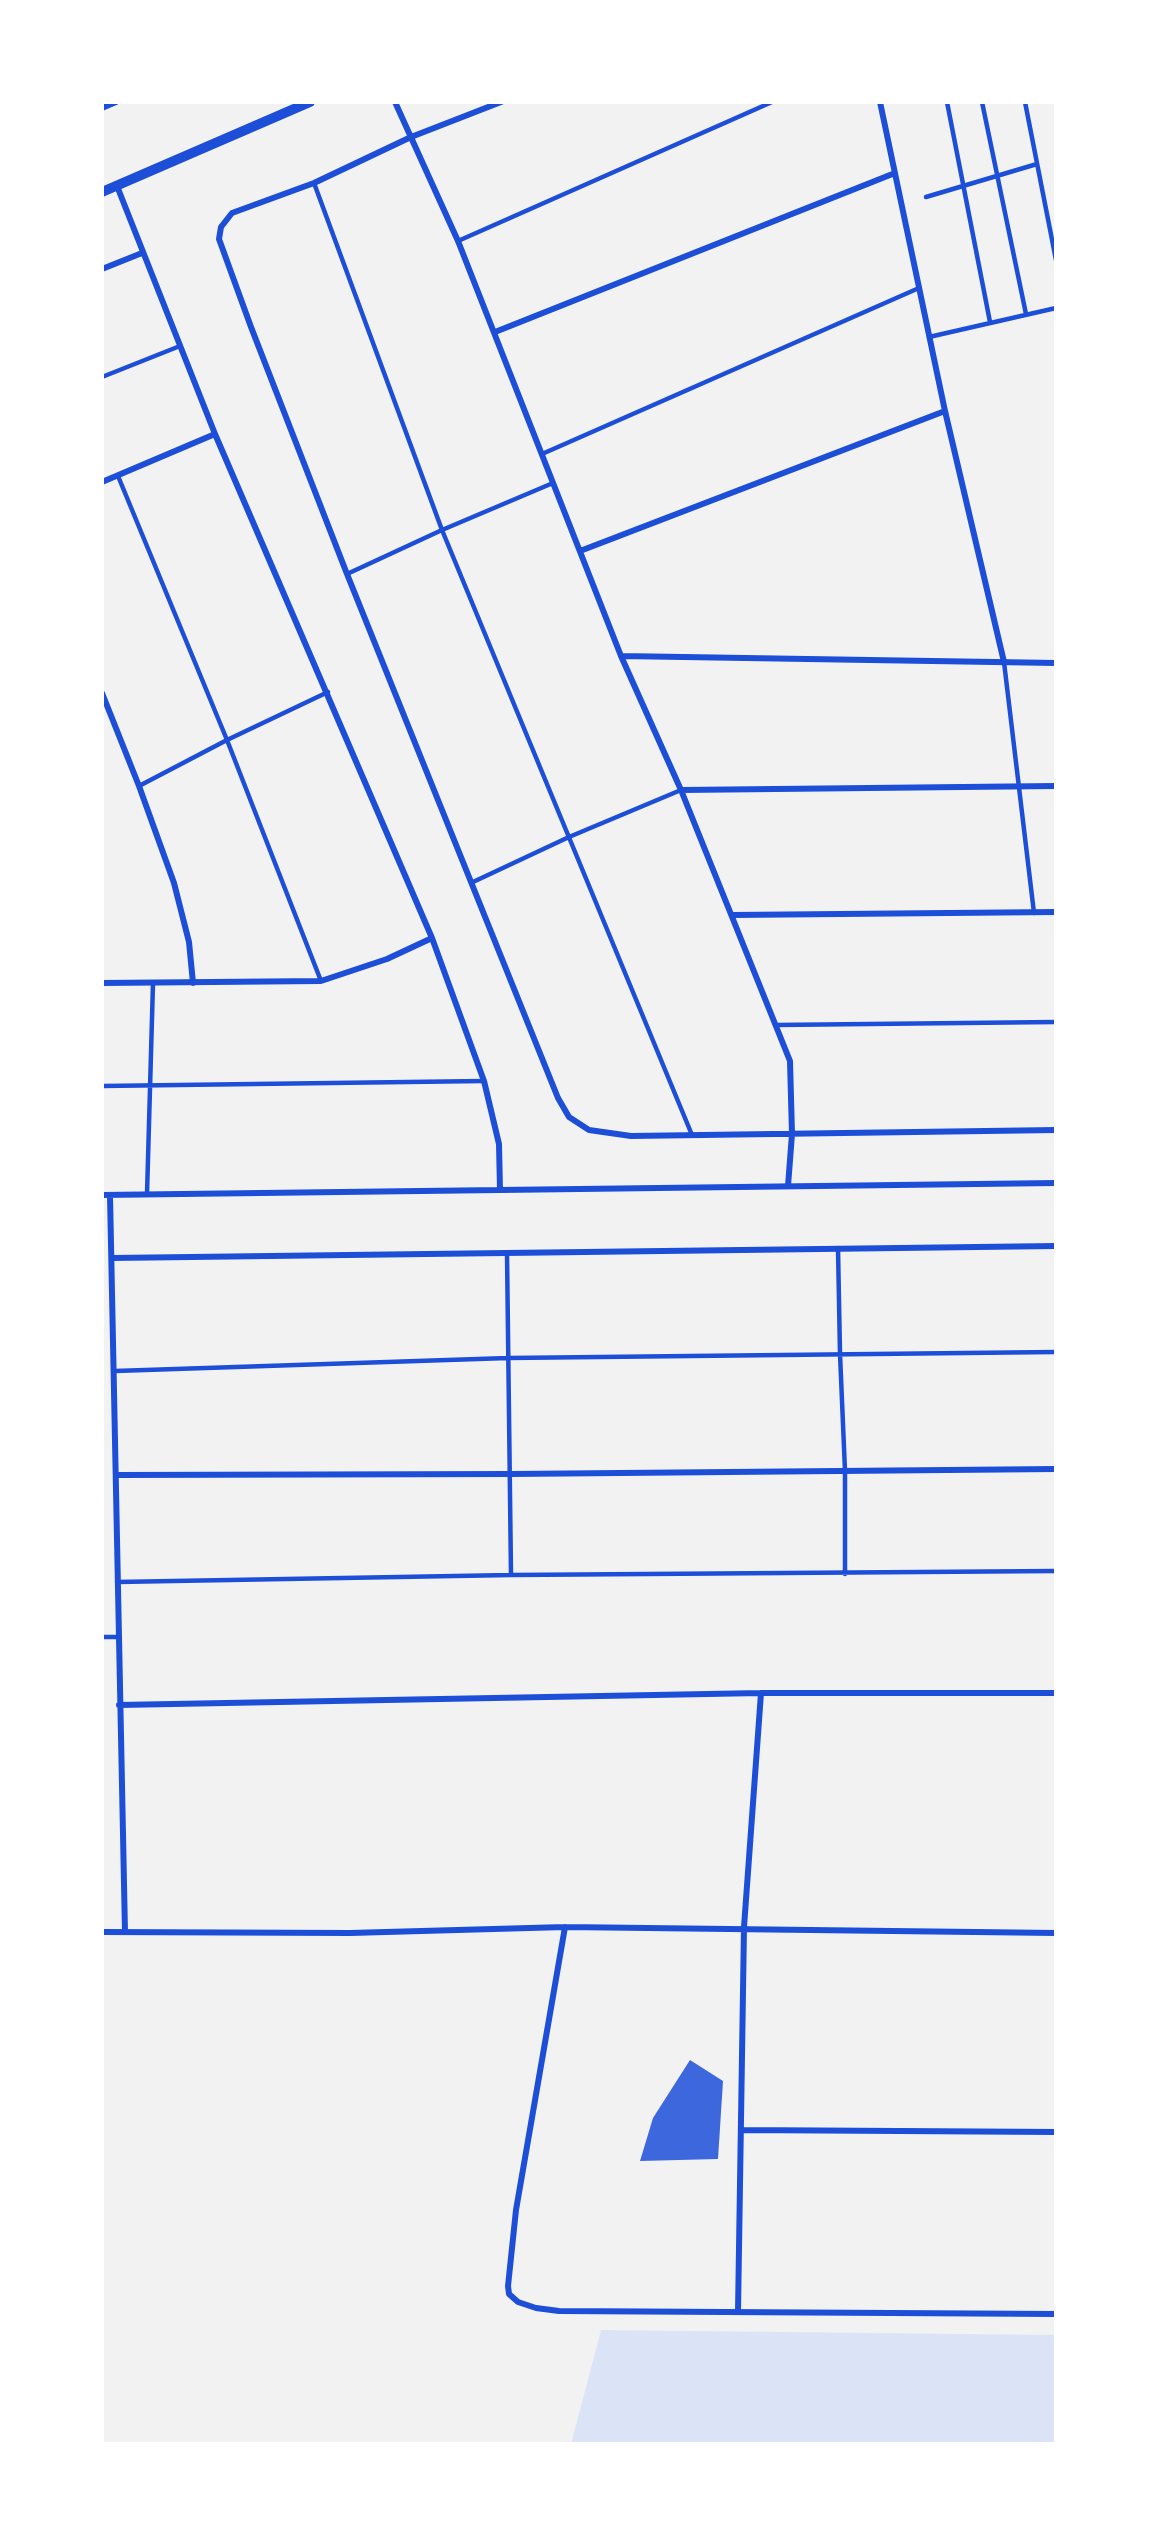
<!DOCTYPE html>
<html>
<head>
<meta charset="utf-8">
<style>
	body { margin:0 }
	#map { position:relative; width:1158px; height:2546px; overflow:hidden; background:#f2f2f2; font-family:"Fira Sans",sans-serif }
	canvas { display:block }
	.frame { position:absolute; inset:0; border:104px solid #fff; pointer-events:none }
</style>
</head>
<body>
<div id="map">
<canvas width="1158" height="2546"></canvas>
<div class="frame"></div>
</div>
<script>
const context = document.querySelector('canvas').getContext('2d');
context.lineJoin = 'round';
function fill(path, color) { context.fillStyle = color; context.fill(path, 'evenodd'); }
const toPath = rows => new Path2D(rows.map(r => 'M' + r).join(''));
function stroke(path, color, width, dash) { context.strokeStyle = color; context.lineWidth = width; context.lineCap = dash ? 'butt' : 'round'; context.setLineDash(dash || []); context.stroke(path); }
const green = toPath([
	[601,2330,1056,2335,1056,2444,571,2444]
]);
const building = toPath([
	[690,2060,723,2081,718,2159,640,2161,653,2118]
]);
const service = toPath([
	[947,102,990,322],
	[982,102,1026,314],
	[1025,102,1056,260],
	[314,183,442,530,692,1135],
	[926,197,1037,164],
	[458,241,772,102],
	[929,337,1056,308],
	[102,377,180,346],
	[542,454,919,288],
	[118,476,227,740,321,981],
	[347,574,442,530,553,483],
	[1004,662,1034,913],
	[139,786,227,740,328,692],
	[473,882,569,837,681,790],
	[776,1025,1056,1022],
	[102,1086,484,1081],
	[147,1194,153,983],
	[838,1248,840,1354,845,1471,845,1574],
	[507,1253,511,1575],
	[115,1371,508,1358,1056,1352],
	[117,1582,511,1575,1056,1571],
	[102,1637,118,1637]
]);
const minor = toPath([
	[395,102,458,241,621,656,681,790,790,1061,792,1134,788,1186],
	[501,102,411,137,314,183,232,213,221,227,219,239,251,327,347,574,558,1098,569,1117,589,1130,631,1136,1056,1130],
	[880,102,945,411,1004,662],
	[102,108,116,102],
	[117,186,215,434,432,938,484,1081,499,1144,500,1190],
	[102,269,142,253],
	[495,332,895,173],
	[102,482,215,434],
	[580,551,945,411],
	[621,656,1056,663],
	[102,693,139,786,174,883,189,942,193,983],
	[681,790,1056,786],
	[732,915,1056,912],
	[102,983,321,981,387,959,432,938],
	[102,1195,1056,1183],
	[110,1195,125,1932],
	[112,1258,1056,1246],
	[117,1475,511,1474,1056,1469],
	[119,1705,761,1693,1056,1693],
	[565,1927,516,2210,508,2286,509,2294,518,2302,536,2308,559,2311,1056,2314],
	[102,1932,350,1933,565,1927,1056,1933],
	[741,2130,1056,2132],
	[738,2312,744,1927,761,1693]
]);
const tertiary = toPath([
	[102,192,310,102]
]);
fill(green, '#dbe4f7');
fill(building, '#3d67dc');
stroke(service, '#1d4ed8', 4.5);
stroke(minor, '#1d4ed8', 6);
stroke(tertiary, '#1d4ed8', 10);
</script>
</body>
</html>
